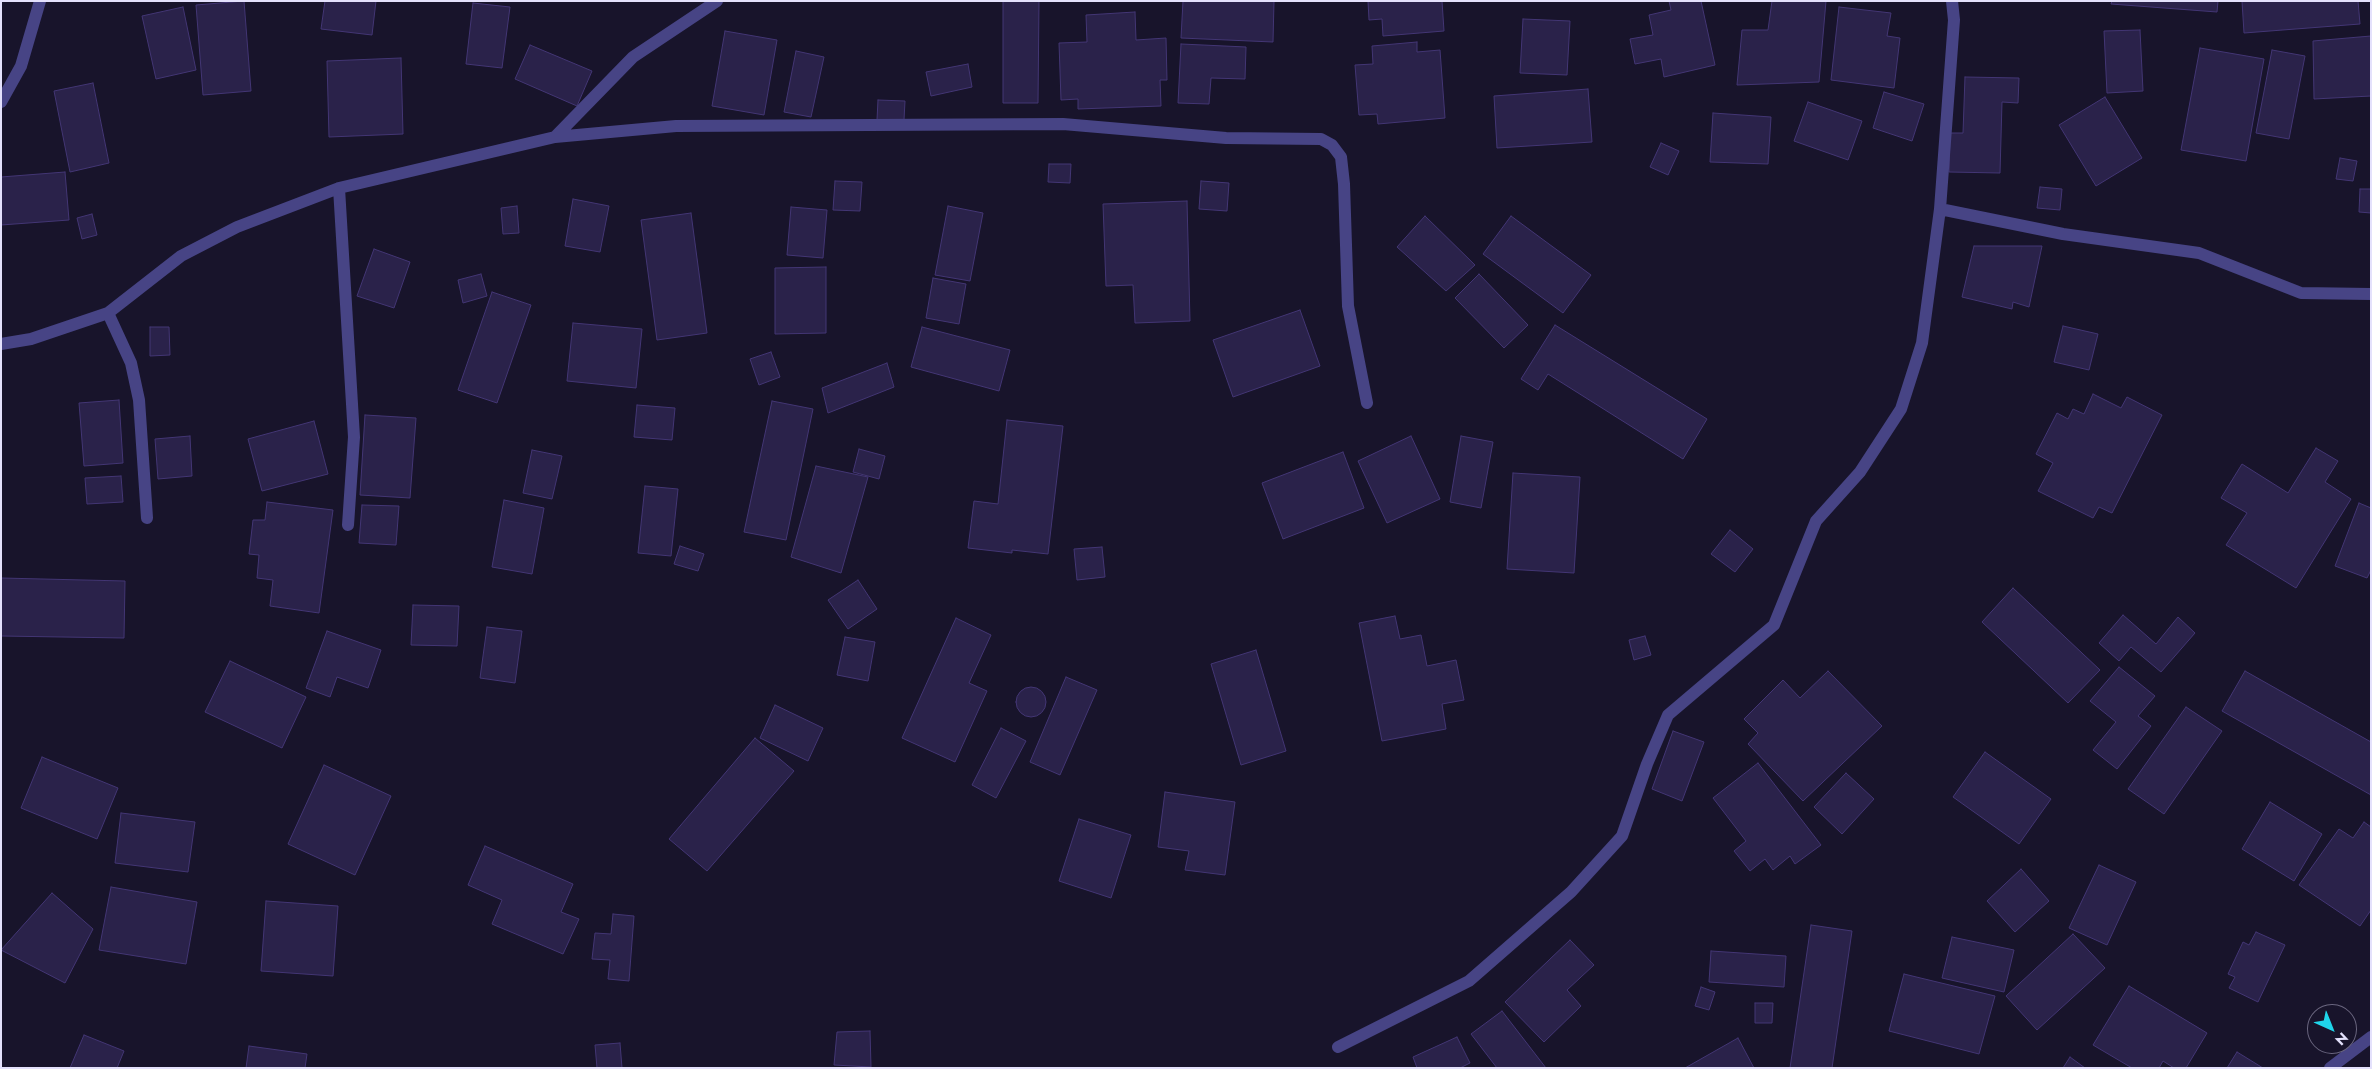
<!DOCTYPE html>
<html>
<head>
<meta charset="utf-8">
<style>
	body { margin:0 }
	#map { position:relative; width:2372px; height:1069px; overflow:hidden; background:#18142b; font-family:Jost,sans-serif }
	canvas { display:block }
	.frame { position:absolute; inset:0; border:2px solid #e4e1fc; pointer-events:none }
	.north { position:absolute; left:2307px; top:1004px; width:50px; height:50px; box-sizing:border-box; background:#18142b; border:1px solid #6a667f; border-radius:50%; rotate:136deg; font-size:14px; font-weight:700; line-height:20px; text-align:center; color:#e4e1fc }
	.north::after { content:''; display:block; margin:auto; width:18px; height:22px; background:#1fd5ea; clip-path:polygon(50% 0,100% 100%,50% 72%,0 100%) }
</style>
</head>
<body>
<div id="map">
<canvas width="2372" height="1069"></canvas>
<div class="frame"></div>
<div class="north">N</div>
</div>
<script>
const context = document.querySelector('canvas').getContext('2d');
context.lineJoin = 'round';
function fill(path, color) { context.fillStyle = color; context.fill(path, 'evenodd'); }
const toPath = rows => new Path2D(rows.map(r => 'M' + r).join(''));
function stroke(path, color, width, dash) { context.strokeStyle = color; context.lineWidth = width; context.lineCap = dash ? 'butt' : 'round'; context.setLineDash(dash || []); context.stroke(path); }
const building = toPath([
	[244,1,251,91,203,95,196,5,244,1],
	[325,1,376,1,372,35,321,29,325,1],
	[1003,1,1039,1,1038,103,1003,103,1003,1],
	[1183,1,1274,1,1273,42,1181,38,1183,1],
	[1368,1,1442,1,1444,31,1383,36,1382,19,1369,20,1368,1],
	[1669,1,1701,1,1715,65,1664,77,1661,59,1635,64,1630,39,1653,35,1649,15,1671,10,1669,1],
	[1772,1,1826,1,1819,82,1737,85,1742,30,1768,30,1772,1],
	[2112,1,2218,1,2217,12,2111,4,2112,1],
	[2242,1,2358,1,2360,24,2244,33,2242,1],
	[473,3,510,7,502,68,466,64,473,3],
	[183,7,196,70,156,79,142,16,183,7],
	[1839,7,1891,13,1887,36,1900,38,1894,88,1831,80,1839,7],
	[1135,12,1136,40,1166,38,1167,80,1160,80,1161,106,1078,109,1078,99,1061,100,1059,43,1087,42,1086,15,1135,12],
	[1523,19,1570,21,1567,75,1520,73,1523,19],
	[2140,30,2143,91,2107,93,2104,31,2140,30],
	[725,31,777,40,764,115,712,106,725,31],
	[2371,36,2371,96,2314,99,2313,41,2371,36],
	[1417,42,1417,52,1440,50,1445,118,1378,124,1377,114,1359,115,1355,65,1373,64,1372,46,1417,42],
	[1181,44,1246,47,1245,79,1211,78,1209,104,1178,103,1181,44],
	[530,45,592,71,577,106,515,79,530,45],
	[2200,48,2264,59,2246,161,2181,150,2200,48],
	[2272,50,2305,56,2289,139,2256,133,2272,50],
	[796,51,824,57,811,117,784,112,796,51],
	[401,58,403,134,329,137,327,61,401,58],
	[968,64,972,87,931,96,926,72,968,64],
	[1965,77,2019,78,2018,103,2002,102,2000,173,1949,172,1950,133,1963,133,1965,77],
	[93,83,109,163,70,172,54,91,93,83],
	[1588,89,1592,142,1497,148,1494,96,1588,89],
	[1884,92,1924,104,1912,141,1873,128,1884,92],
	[2105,97,2142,158,2096,186,2059,125,2105,97],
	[878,100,905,101,904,120,877,120,878,100],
	[1808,102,1862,121,1848,160,1794,141,1808,102],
	[1713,113,1771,117,1768,164,1710,162,1713,113],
	[1661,143,1679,151,1668,175,1650,167,1661,143],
	[2340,158,2357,161,2353,181,2336,179,2340,158],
	[1049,164,1071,164,1070,183,1048,182,1049,164],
	[65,172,69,220,1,225,1,177,65,172],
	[835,181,862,182,860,211,833,210,835,181],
	[1201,181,1229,183,1227,211,1199,209,1201,181],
	[2040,187,2062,189,2060,210,2037,208,2040,187],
	[2360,189,2371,189,2371,213,2359,212,2360,189],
	[573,199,609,206,600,252,565,246,573,199],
	[1187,201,1190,321,1135,323,1133,285,1106,286,1103,204,1187,201],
	[517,206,519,233,503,234,501,208,517,206],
	[948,206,983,213,970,281,935,275,948,206],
	[791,207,827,210,823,258,787,255,791,207],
	[691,213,707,333,657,340,641,220,691,213],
	[92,214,97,235,82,239,77,218,92,214],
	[1425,216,1475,265,1446,291,1397,247,1425,216],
	[1511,216,1591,275,1563,313,1483,254,1511,216],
	[1974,246,2042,246,2029,307,2013,302,2012,309,1962,297,1974,246],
	[374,249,410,262,394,308,357,296,374,249],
	[826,267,826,333,775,334,775,268,826,267],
	[481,274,487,296,463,303,458,280,481,274],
	[1479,274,1528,325,1504,348,1455,298,1479,274],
	[933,278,966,284,959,324,926,318,933,278],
	[492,292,531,305,497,403,458,390,492,292],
	[1300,310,1320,366,1233,397,1213,340,1300,310],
	[573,323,642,329,636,388,567,381,573,323],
	[1555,325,1707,419,1683,459,1548,374,1538,390,1521,379,1555,325],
	[2063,326,2098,334,2089,370,2054,362,2063,326],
	[150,327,169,327,170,355,150,356,150,327],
	[922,327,1010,350,999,391,911,367,922,327],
	[771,352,780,377,759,385,750,359,771,352],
	[887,363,894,387,828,413,822,388,887,363],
	[2093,394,2121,408,2127,397,2162,415,2112,513,2099,507,2093,518,2038,491,2053,463,2036,454,2057,413,2068,419,2073,409,2084,414,2093,394],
	[119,400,123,463,84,466,79,403,119,400],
	[772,401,813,409,786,540,744,532,772,401],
	[637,405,675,408,672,440,634,437,637,405],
	[365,415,416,418,410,498,360,495,365,415],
	[1007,420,1063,426,1048,554,1012,550,1012,553,968,548,974,501,998,504,1007,420],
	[314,421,328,474,262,491,248,439,314,421],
	[190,436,192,476,158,479,155,439,190,436],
	[1411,436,1440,499,1387,523,1358,461,1411,436],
	[1461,436,1493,442,1481,508,1450,502,1461,436],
	[2316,448,2338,461,2325,482,2351,499,2296,588,2226,545,2247,513,2221,498,2242,464,2288,493,2316,448],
	[859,449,885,456,879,479,853,472,859,449],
	[532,450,562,456,552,499,523,493,532,450],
	[1343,452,1364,508,1283,539,1262,483,1343,452],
	[816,466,868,477,841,573,791,557,816,466],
	[1513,473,1580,477,1574,573,1507,569,1513,473],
	[121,476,123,502,87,504,85,478,121,476],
	[645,486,678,489,671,556,638,553,645,486],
	[504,500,544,508,532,574,492,567,504,500],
	[267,502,333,510,319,613,270,606,273,580,257,578,259,555,249,554,253,520,265,520,267,502],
	[2359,503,2371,508,2371,570,2367,578,2335,566,2359,503],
	[362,505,399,506,396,545,359,543,362,505],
	[1730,530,1753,549,1735,572,1711,554,1730,530],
	[680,546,704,554,698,571,674,564,680,546],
	[1102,547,1105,577,1077,580,1074,549,1102,547],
	[1,578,125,581,124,638,1,636,1,578],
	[858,580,877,609,848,629,828,600,858,580],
	[2013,588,2100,670,2068,703,1982,622,2013,588],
	[413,605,459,606,457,646,411,645,413,605],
	[2123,615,2156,644,2178,617,2195,633,2161,672,2131,647,2119,661,2099,643,2123,615],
	[1395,616,1400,639,1421,635,1427,666,1456,660,1464,700,1442,704,1446,729,1382,741,1359,623,1395,616],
	[956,618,991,635,969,683,987,691,955,762,902,738,956,618],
	[487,627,522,631,515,683,480,678,487,627],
	[327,631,381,650,368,688,337,677,330,697,306,688,327,631],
	[1645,636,1651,655,1634,660,1629,640,1645,636],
	[845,637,875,642,868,681,837,675,845,637],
	[1256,650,1286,751,1241,765,1211,664,1256,650],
	[230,661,306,697,282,748,205,712,230,661],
	[2119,667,2155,696,2138,716,2151,726,2117,769,2093,750,2116,722,2090,701,2119,667],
	[1828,671,1882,726,1803,801,1748,744,1758,733,1744,719,1783,680,1800,698,1828,671],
	[2245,671,2371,742,2371,795,2222,711,2245,671],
	[1066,677,1097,690,1060,775,1030,762,1066,677],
	'1016 702a15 15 0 1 1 30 0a15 15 0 1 1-30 0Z',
	[775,705,823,728,808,761,760,738,775,705],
	[2186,707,2222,731,2164,814,2128,789,2186,707],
	[1001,728,1026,741,996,798,972,785,1001,728],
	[1673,731,1704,742,1682,801,1652,789,1673,731],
	[755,738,794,771,707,871,669,839,755,738],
	[1985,752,2051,799,2019,844,1953,797,1985,752],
	[42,757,118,788,97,839,21,808,42,757],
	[1758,763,1821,845,1795,864,1790,856,1773,870,1765,859,1750,871,1734,851,1746,841,1713,798,1758,763],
	[324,765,391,796,355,875,288,844,324,765],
	[1846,773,1874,799,1842,834,1814,807,1846,773],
	[1165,792,1235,802,1225,875,1185,870,1189,851,1158,847,1165,792],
	[2270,802,2322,834,2294,881,2242,849,2270,802],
	[121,813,195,822,188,872,115,863,121,813],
	[1079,819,1131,835,1111,898,1059,881,1079,819],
	[2364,822,2371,827,2371,910,2360,926,2299,885,2339,829,2353,838,2364,822],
	[485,846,573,884,561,912,579,919,563,954,492,924,502,900,468,885,485,846],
	[2099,865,2136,882,2107,945,2069,928,2099,865],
	[2021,869,2049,901,2015,932,1987,901,2021,869],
	[111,887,197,902,186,964,99,950,111,887],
	[52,893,93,929,65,983,1,950,52,893],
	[266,901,338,906,333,976,261,971,266,901],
	[613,914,634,916,629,981,608,979,610,960,592,959,595,933,611,934,613,914],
	[1811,925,1852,931,1832,1068,1790,1068,1811,925],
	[2256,932,2285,945,2258,1002,2229,988,2235,977,2228,974,2243,942,2249,945,2256,932],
	[2073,934,2105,968,2037,1030,2006,996,2073,934],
	[1952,937,2014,950,2004,992,1942,978,1952,937],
	[1570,940,1594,965,1567,990,1581,1006,1544,1042,1505,1002,1570,940],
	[1711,951,1786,956,1784,987,1709,982,1711,951],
	[1904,974,1995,996,1979,1054,1889,1031,1904,974],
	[2129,986,2207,1033,2186,1068,2174,1068,2163,1061,2159,1068,2132,1068,2093,1045,2129,986],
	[1701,987,1715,992,1709,1010,1695,1006,1701,987],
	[1755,1003,1773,1003,1772,1023,1755,1023,1755,1003],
	[1502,1011,1546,1068,1497,1068,1471,1034,1502,1011],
	[870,1031,871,1067,834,1065,837,1032,870,1031],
	[84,1035,124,1051,117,1068,70,1068,84,1035],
	[1457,1037,1470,1063,1460,1068,1417,1068,1413,1057,1457,1037],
	[1738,1038,1754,1068,1685,1068,1738,1038],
	[620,1043,622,1068,597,1068,595,1045,620,1043],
	[249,1046,307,1054,305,1068,246,1068,249,1046],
	[2237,1052,2263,1068,2227,1068,2237,1052],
	[2070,1057,2085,1068,2063,1068,2070,1057]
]);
const street = toPath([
	[1,102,21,66,40,1],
	[555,137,676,126,1063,124,1226,138,1321,139,1332,145,1341,157,1344,184,1348,306,1367,403],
	[339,188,354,437,348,525],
	[1940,209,2063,234,2199,253,2301,293,2371,294],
	[108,313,131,363,139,400,147,518],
	[1,344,31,339,108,313,181,256,237,227,339,188,555,137,633,57,717,1],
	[1338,1047,1469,981,1571,892,1622,836,1647,764,1668,715,1774,625,1816,521,1860,472,1901,409,1922,343,1940,209,1954,20,1952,1],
	[2330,1068,2371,1037]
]);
fill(building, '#2a224a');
stroke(building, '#433674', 1);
stroke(street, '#474485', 12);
</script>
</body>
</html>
